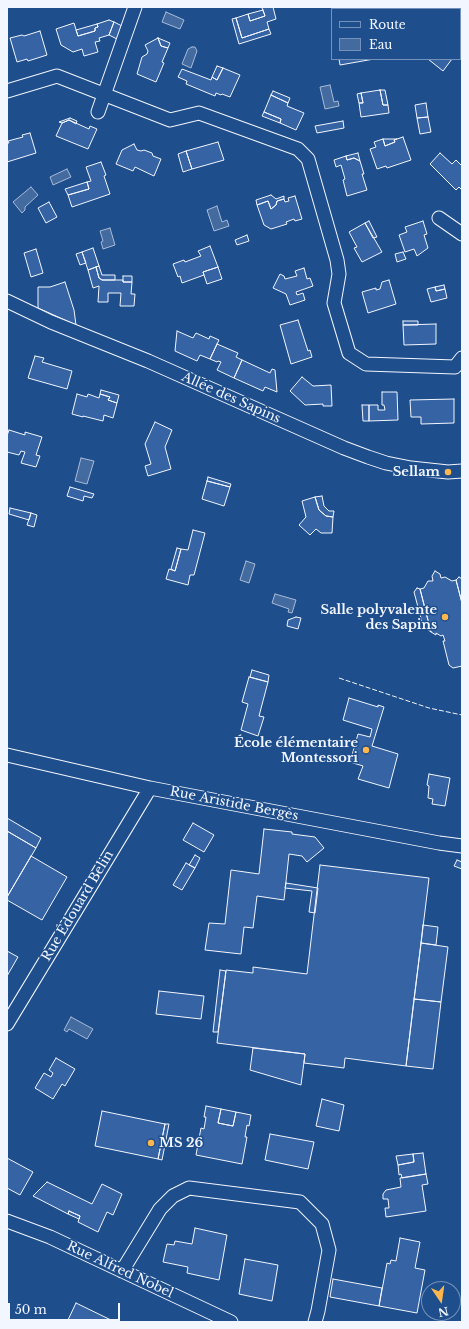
<!DOCTYPE html>
<html>
<head>
<meta charset="utf-8">
<style>
	body { margin:0 }
	#map { position:relative; width:469px; height:1329px; overflow:hidden; background:#1f4e8c; font-family:"Libre Baskerville",serif }
	canvas { display:block }
	.frame { position:absolute; inset:0; border:8px solid #f2f6ff; pointer-events:none }
	.legend { position:absolute; left:331px; top:8px; width:130px; height:52px; box-sizing:border-box; background:#1f4e8c; border:1px solid #7391ba; margin:0; padding:5px 7px; list-style:none; font-size:12px; color:#f2f6ff }
	.legend li { display:flex; align-items:center; gap:8px; height:20px }
	.legend b { width:20px; border:1px solid #7391ba }
	.north { position:absolute; left:421px; top:1281px; width:40px; height:40px; box-sizing:border-box; background:#1f4e8c; border:1px solid #7391ba; border-radius:50%; rotate:167deg; font-size:11px; font-weight:700; line-height:16px; text-align:center; color:#f2f6ff }
	.north::after { content:''; display:block; margin:auto; width:14px; height:18px; background:#ffb74d; clip-path:polygon(50% 0,100% 100%,50% 72%,0 100%) }
	.scale { position:absolute; left:8px; top:1303px; width:112px; height:18px; box-sizing:border-box; border:2px solid #f2f6ff; border-top:0; padding-left:5px; font-size:12px; line-height:14px; white-space:nowrap; color:#f2f6ff; -webkit-text-stroke:3px #1f4e8c; paint-order:stroke }
</style>
</head>
<body>
<div id="map">
<canvas width="469" height="1329"></canvas>
<div class="frame"></div>
<ul class="legend">
<li><b style="height:5px;background:#1f4e8c"></b>Route</li>
<li><b style="height:11px;background:#446ba0"></b>Eau</li>
</ul>
<div class="north">N</div>
<div class="scale">50 m</div>
</div>
<script>
const context = document.querySelector('canvas').getContext('2d');
context.lineJoin = 'round';
function fill(path, color) { context.fillStyle = color; context.fill(path, 'evenodd'); }
const toPath = rows => new Path2D(rows.map(r => 'M' + r).join(''));
function stroke(path, color, width, dash) { context.strokeStyle = color; context.lineWidth = width; context.lineCap = dash ? 'butt' : 'round'; context.setLineDash(dash || []); context.stroke(path); }
function label(font, color, halo, rows, align = 'center') {
  context.font = font + ' "Libre Baskerville",serif'; context.lineWidth = 3; context.setLineDash([]); context.textBaseline = 'middle'; context.strokeStyle = halo; context.fillStyle = color; for (const [text, x, y, turn = 0] of rows) {
    context.save(); context.translate(x, y); context.rotate((+turn || 0) * Math.PI / 180); context.textAlign = isNaN(turn) ? turn : align; if (halo) context.strokeText(text, 0, 0); context.fillText(text, 0, 0); context.restore();
  }
}
const water = toPath([
	[166,12,184,20,180,29,162,22,166,12],
	[192,47,195,47,197,51,191,68,182,64,188,49,192,47],
	[330,85,334,102,338,101,339,106,325,109,320,87,330,85],
	[67,169,71,177,53,185,50,177,67,169],
	[31,187,38,195,25,207,25,210,22,213,13,202,31,187],
	[217,206,222,222,227,220,229,226,214,231,207,210,217,206],
	[110,228,115,245,103,249,101,242,103,241,100,231,110,228],
	[81,458,94,461,87,484,75,481,81,458],
	[246,561,255,564,249,583,240,580,246,561],
	[275,594,296,600,292,613,288,612,289,609,272,603,275,594],
	[71,1017,93,1029,87,1039,69,1029,67,1032,64,1030,71,1017]
]);
const building = toPath([
	[264,7,273,7,276,19,267,22,269,29,242,38,236,18,248,14,250,21,265,16,262,8,264,7],
	[263,10,265,16,250,21,248,14,263,10],
	[236,18,242,38,269,29,271,34,239,44,232,19,236,18],
	[109,20,114,22,109,35,99,38,100,41,95,42,98,52,84,56,82,49,73,52,61,45,56,29,74,23,78,36,95,31,95,28,98,27,97,24,109,20],
	[114,22,122,26,117,39,109,35,114,22],
	[97,24,98,27,95,28,95,31,78,36,76,30,97,24],
	[40,31,47,55,28,61,27,59,17,62,10,38,22,35,24,36,40,31],
	[158,38,170,43,168,48,161,46,158,38],
	[158,38,161,46,168,48,162,62,164,63,156,82,137,74,142,57,147,54,148,51,145,45,158,38],
	[339,59,374,59,340,65,339,59],
	[428,59,452,59,443,71,428,59],
	[217,66,223,68,217,80,212,77,217,66],
	[223,68,240,75,230,97,222,94,221,95,216,93,215,96,186,84,187,81,178,77,182,69,211,80,212,77,217,80,223,68],
	[380,90,383,105,388,105,389,113,361,117,359,103,363,103,361,93,380,90],
	[380,90,385,90,388,105,383,105,380,90],
	[273,91,290,98,288,103,271,95,273,91],
	[361,93,363,103,359,103,357,94,361,93],
	[271,95,288,103,287,106,304,113,296,130,280,123,281,119,264,112,271,95],
	[426,103,428,117,417,118,415,105,426,103],
	[264,112,281,119,280,123,262,116,264,112],
	[428,117,431,132,420,134,417,118,428,117],
	[70,118,77,121,76,124,69,120,62,123,59,122,70,118],
	[69,120,89,129,90,126,97,129,88,149,56,136,62,123,69,120],
	[343,121,344,128,317,133,315,126,343,121],
	[30,133,36,153,7,162,7,143,9,143,8,141,23,137,22,135,30,133],
	[403,137,411,160,387,168,386,166,377,169,370,149,376,147,374,142,383,139,385,146,395,142,394,140,403,137],
	[383,139,397,139,394,140,395,142,385,146,383,139],
	[218,142,224,160,192,169,186,151,218,142],
	[134,144,137,150,141,151,144,150,152,153,153,156,161,159,154,176,135,167,133,171,116,164,122,150,134,144],
	[186,151,192,169,183,172,178,154,186,151],
	[358,153,360,161,354,158,347,160,346,156,358,153],
	[440,153,452,164,456,160,462,166,462,190,459,187,456,190,430,164,440,153],
	[346,156,347,160,354,158,360,161,364,174,362,174,367,190,347,196,343,180,345,179,341,165,336,167,334,160,346,156],
	[101,162,106,175,104,176,110,194,72,207,68,195,89,189,87,182,91,181,86,167,101,162],
	[87,182,89,189,68,195,65,189,87,182],
	[271,195,276,199,284,196,284,199,277,201,276,205,271,209,268,201,257,205,256,200,271,195],
	[295,196,302,219,295,221,294,219,286,222,287,224,271,229,264,225,257,205,268,201,271,209,276,205,277,201,284,199,285,202,289,201,288,198,295,196],
	[49,202,57,217,46,223,38,208,49,202],
	[369,221,377,237,373,238,365,223,369,221],
	[423,221,427,234,424,235,428,248,417,256,414,249,405,252,399,235,407,232,405,227,423,221],
	[365,223,382,252,362,262,354,248,357,247,349,232,365,223],
	[247,235,249,241,237,245,235,240,247,235],
	[210,246,218,267,203,272,204,275,182,283,180,276,178,277,173,264,184,260,185,262,201,256,198,251,210,246],
	[93,248,99,266,88,270,82,252,93,248],
	[36,249,43,273,31,277,24,253,36,249],
	[82,252,86,263,80,265,76,254,82,252],
	[403,252,406,259,397,262,395,254,403,252],
	[99,266,102,275,115,275,115,280,102,280,99,278,96,267,99,266],
	[96,267,99,278,102,280,123,280,123,282,132,282,131,294,135,294,134,306,120,306,121,293,108,293,108,302,98,302,99,286,93,288,88,270,96,267],
	[218,267,222,279,207,284,203,272,218,267],
	[304,268,307,279,310,278,313,286,296,292,297,295,303,293,305,300,290,305,286,294,273,288,280,274,284,276,285,279,297,276,295,271,304,268],
	[123,276,132,276,132,282,123,282,123,276],
	[389,280,396,304,368,313,362,292,376,288,376,290,380,289,382,282,389,280],
	[65,282,74,310,76,325,38,308,38,287,50,287,65,282],
	[444,285,445,289,436,291,435,287,444,285],
	[435,287,436,291,445,289,447,298,431,302,427,289,435,287],
	[298,320,308,351,310,350,312,357,291,364,280,325,298,320],
	[403,321,418,321,418,325,403,325,403,321],
	[436,324,436,344,404,345,403,325,436,324],
	[177,331,193,338,196,333,209,339,210,336,219,340,210,359,200,355,197,361,175,351,177,331],
	[217,344,238,353,236,357,242,360,234,378,217,370,221,362,218,361,217,362,210,359,217,344],
	[35,356,44,358,42,362,72,371,67,389,28,378,35,356],
	[242,360,270,373,272,369,275,370,277,392,265,387,263,391,234,378,242,360],
	[302,377,313,386,331,385,332,406,323,406,323,404,305,405,290,391,302,377],
	[101,390,119,395,117,403,108,400,110,397,100,394,101,390],
	[382,392,397,392,398,420,369,421,369,405,378,405,378,410,385,410,384,405,382,405,382,392],
	[77,394,87,397,88,394,99,398,100,394,110,397,108,400,117,403,113,418,104,415,103,421,83,416,83,417,72,414,77,394],
	[454,399,454,423,421,424,421,417,411,417,410,400,454,399],
	[362,405,369,405,369,421,363,421,362,405],
	[155,422,172,430,165,447,171,469,148,476,145,466,151,464,145,444,155,422],
	[9,430,25,435,25,432,42,437,36,455,40,456,36,467,21,463,25,452,21,451,19,455,7,452,7,436,9,430],
	[208,477,231,484,230,487,207,481,208,477],
	[207,481,230,487,224,506,202,499,207,481],
	[70,487,94,494,92,498,84,496,83,501,67,496,70,487],
	[322,496,324,506,329,511,334,511,333,517,326,516,319,510,315,497,322,496],
	[315,497,319,510,326,516,333,517,332,533,321,533,316,529,310,535,299,525,306,517,302,501,315,497],
	[10,508,31,513,29,520,9,514,10,508],
	[31,513,37,515,34,527,27,525,31,513],
	[193,530,205,533,194,575,190,575,188,585,166,579,169,569,175,571,181,549,188,550,193,530],
	[177,548,181,549,175,571,171,569,177,548],
	[435,571,440,574,441,578,445,577,452,581,456,580,462,603,462,666,453,668,449,665,443,641,445,641,443,635,441,636,436,633,436,635,431,632,420,589,424,588,428,581,433,581,432,576,435,571],
	[459,577,462,579,462,603,456,580,459,577],
	[417,588,420,589,431,632,423,626,414,592,417,588],
	[296,617,301,618,298,629,287,626,288,620,296,617],
	[252,670,269,675,268,682,250,677,252,670],
	[249,677,268,682,259,716,264,717,258,736,241,730,248,704,242,702,249,677],
	[349,698,378,707,378,705,384,707,372,746,398,754,389,788,358,779,363,766,350,762,358,734,370,737,372,729,343,720,349,698],
	[429,774,450,778,445,806,432,804,433,799,428,798,429,786,427,785,429,774],
	[7,818,41,838,36,848,7,831,7,818],
	[193,823,214,835,204,852,183,840,193,823],
	[264,829,292,832,292,834,315,837,324,848,307,862,302,856,289,854,284,900,257,896,253,928,244,927,241,954,205,950,209,923,225,924,231,870,259,874,264,829],
	[7,831,36,848,7,897,7,831],
	[195,855,200,858,195,868,189,865,195,855],
	[31,856,67,877,42,920,7,900,7,897,31,856],
	[457,860,462,862,462,869,454,866,457,860],
	[186,863,195,868,182,890,173,885,186,863],
	[320,865,429,878,406,1066,345,1058,344,1068,304,1063,305,1054,217,1043,226,970,253,973,253,967,307,974,320,865],
	[286,883,318,888,315,913,309,912,312,891,285,888,286,883],
	[423,925,438,927,436,945,421,943,423,925],
	[421,943,448,947,441,1002,414,999,421,943],
	[7,951,18,957,7,976,7,951],
	[220,970,226,971,218,1032,213,1032,220,970],
	[159,991,204,996,201,1019,156,1014,159,991],
	[414,999,441,1002,433,1069,406,1066,414,999],
	[253,1048,305,1054,301,1085,250,1070,253,1048],
	[56,1058,75,1069,65,1086,62,1084,53,1099,35,1088,44,1073,51,1077,53,1073,49,1070,56,1058],
	[322,1099,344,1105,339,1131,316,1126,322,1099],
	[206,1106,221,1109,218,1123,233,1126,236,1112,251,1115,249,1126,247,1125,245,1137,247,1137,242,1164,196,1155,201,1128,204,1129,206,1117,204,1117,206,1106],
	[221,1109,236,1112,233,1126,218,1123,221,1109],
	[102,1111,165,1124,158,1159,95,1146,102,1111],
	[165,1124,169,1124,162,1160,158,1159,165,1124],
	[270,1134,314,1142,308,1169,265,1160,270,1134],
	[423,1153,426,1174,402,1178,401,1174,399,1175,398,1165,414,1162,413,1154,423,1153],
	[413,1154,414,1162,398,1165,396,1156,413,1154],
	[7,1158,33,1172,20,1195,7,1188,7,1158],
	[426,1174,428,1184,422,1185,426,1211,386,1217,385,1208,389,1208,388,1199,383,1199,383,1194,386,1190,401,1187,400,1178,426,1174],
	[47,1182,92,1204,102,1184,122,1194,113,1215,107,1212,98,1232,78,1222,80,1216,69,1211,68,1214,33,1196,47,1182],
	[69,1211,80,1216,79,1219,68,1214,69,1211],
	[195,1228,227,1235,219,1280,187,1273,188,1267,163,1262,167,1244,174,1245,175,1241,192,1244,195,1228],
	[400,1238,420,1242,415,1268,425,1270,417,1313,379,1306,387,1263,390,1264,391,1260,396,1261,400,1238],
	[245,1259,278,1265,272,1301,239,1294,245,1259],
	[333,1279,382,1288,379,1306,330,1297,333,1279],
	[76,1303,111,1320,110,1322,67,1322,76,1303]
]);
const minor = toPath([
	[7,91,57,76,170,120,199,113,298,149,308,159,337,260,339,274,334,303,349,353,366,364,455,367,462,358],
	[98,112,135,7],
	[439,218,462,234],
	[7,301,51,322,148,361,344,448,368,457,386,463,411,468,448,472,462,471],
	[7,755,150,788,439,843,462,846],
	[7,1024,150,788],
	[7,1221,50,1237,231,1322],
	[122,1271,160,1209,173,1196,189,1188,300,1202,322,1224,329,1250,318,1311,315,1322]
]);
const fence = toPath([
	[339,678,429,708,462,715]
]);
const markers = [
	[448,472,4,"#ffb74d"],
	[445,617,4,"#ffb74d"],
	[366,750,4,"#ffb74d"],
	[151,1143,4,"#ffb74d"]
];
const streetNames = [
	["Allée des Sapins",231,398,24],
	["Rue Aristide Bergès",234,804,11],
	["Rue Édouard Belin",78,906,-59],
	["Rue Alfred Nobel",120,1270,25]
];
const poiNames = [
	["Sellam",440,472],
	["Salle polyvalente",437,610],
	["des Sapins",437,625],
	["École élémentaire",358,743],
	["Montessori",358,758],
	["MS 26",159,1143,"left"]
];
fill(water, '#446ba0');
stroke(water, '#a8bbd7', 1);
fill(building, '#3563a3');
stroke(building, '#f2f6ff', 1);
stroke(minor, '#f2f6ff', 15);
stroke(minor, '#1f4e8c', 13);
stroke(fence, '#f2f6ff', 1, [5, 2]);
for (const [x, y, r, color] of markers) { const dot = new Path2D(); dot.arc(x, y, r, 0, 2 * Math.PI); context.fillStyle = color; context.fill(dot); stroke(dot, '#1f4e8c', 1.5); }
label('13px', '#f2f6ff', '#1f4e8c', streetNames);
label('bold 13px', '#f2f6ff', '#1f4e8c', poiNames, 'right');
</script>
</body>
</html>
